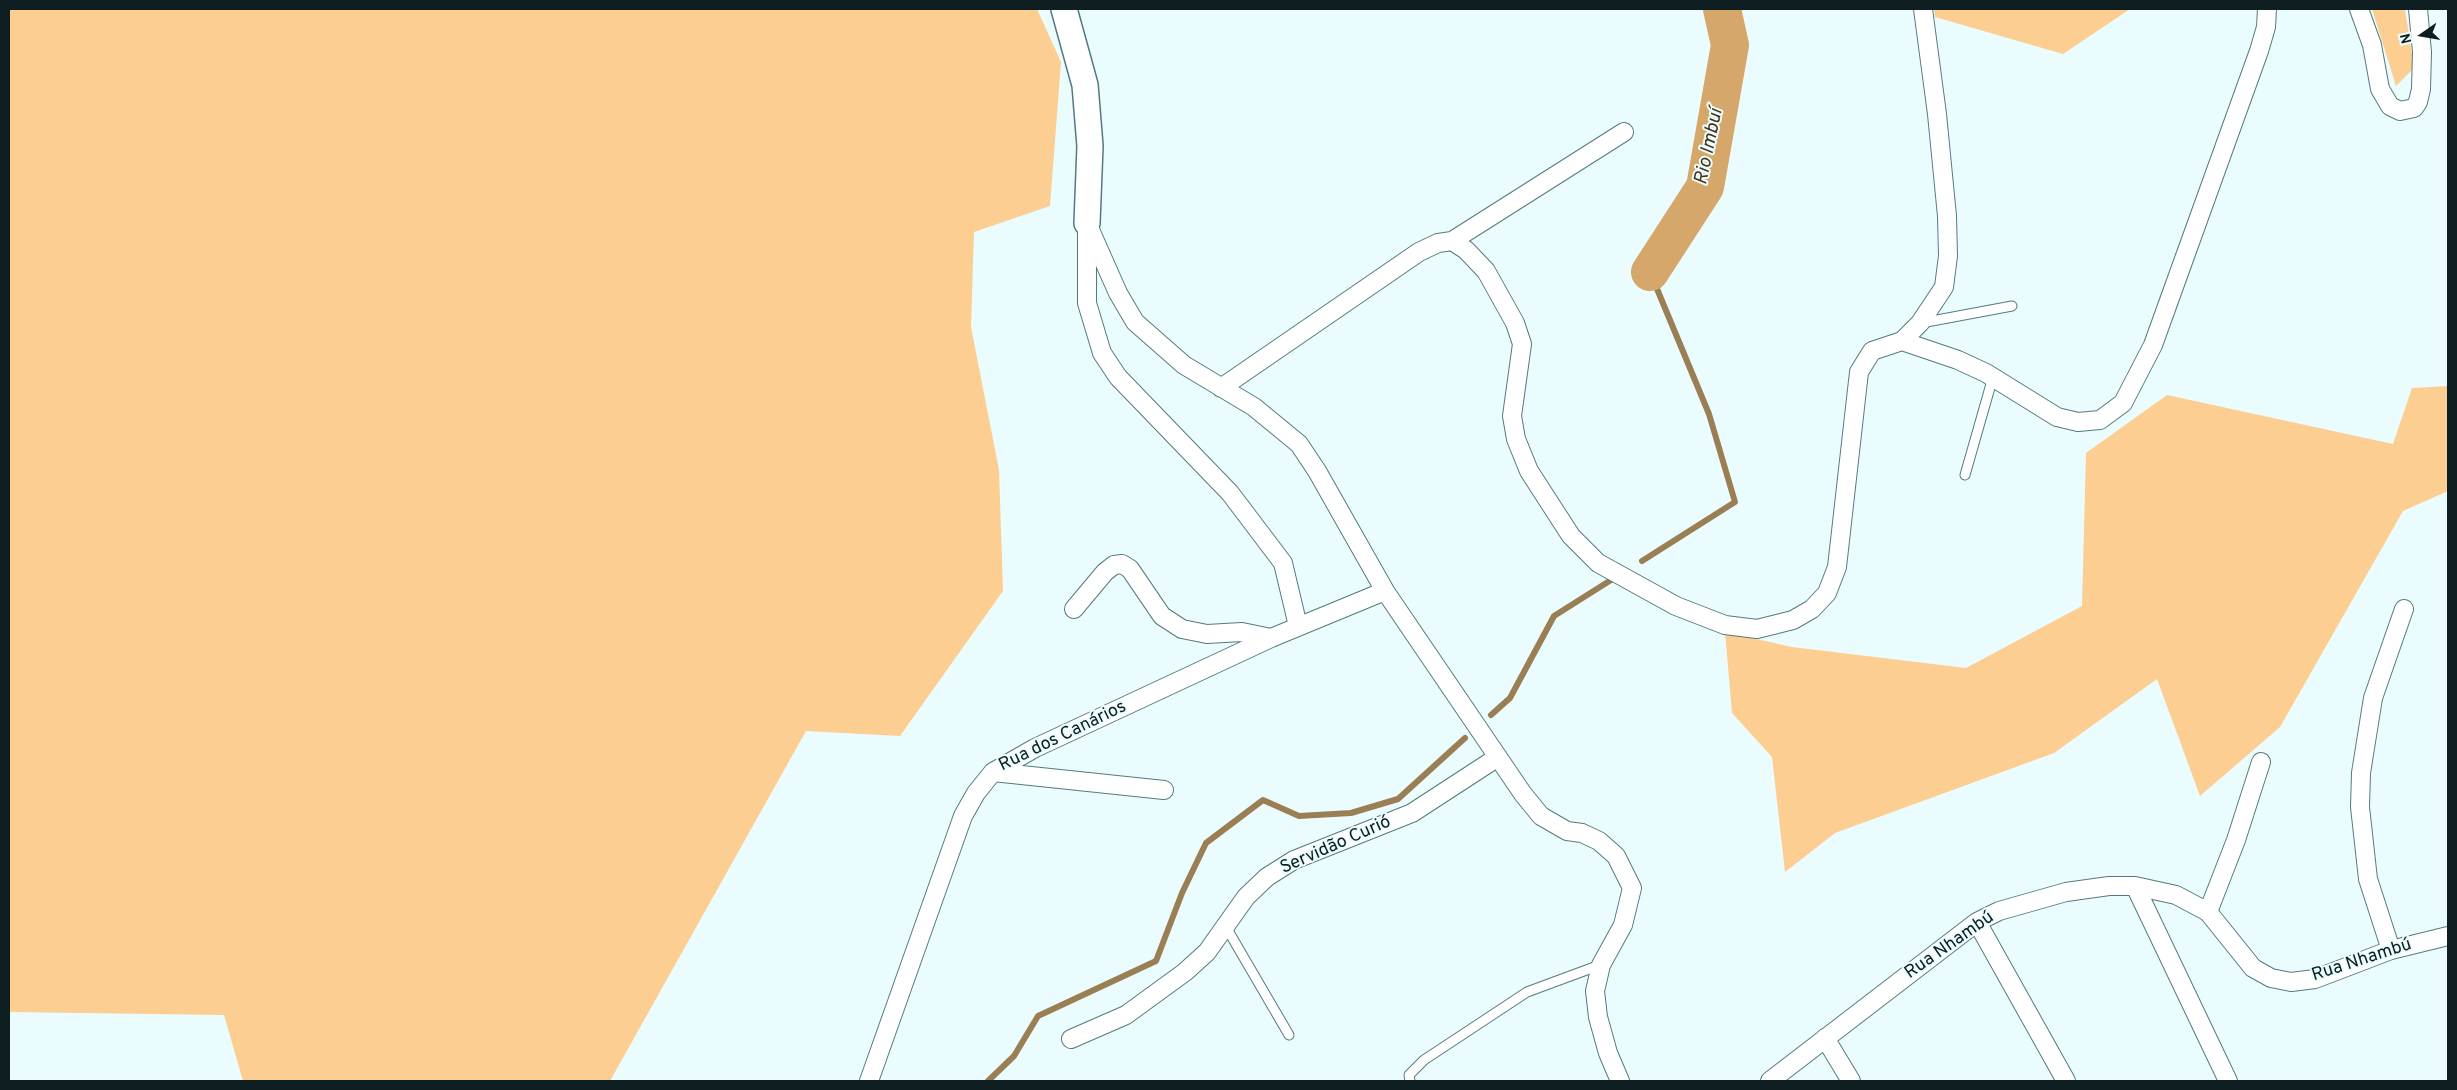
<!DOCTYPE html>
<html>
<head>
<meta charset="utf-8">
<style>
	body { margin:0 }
	#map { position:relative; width:2457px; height:1090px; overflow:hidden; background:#ebfcfe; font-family:Overpass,sans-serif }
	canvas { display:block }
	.frame { position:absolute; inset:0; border:10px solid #0e1e20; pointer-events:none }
	.north { position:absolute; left:2397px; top:10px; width:50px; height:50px; -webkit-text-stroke:4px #ebfcfe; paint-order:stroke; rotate:257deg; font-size:14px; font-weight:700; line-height:20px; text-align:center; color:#0e1e20 }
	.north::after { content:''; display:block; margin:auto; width:18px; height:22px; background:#0e1e20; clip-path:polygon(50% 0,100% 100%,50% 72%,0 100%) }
</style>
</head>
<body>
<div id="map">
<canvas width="2457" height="1090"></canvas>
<div class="frame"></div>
<div class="north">N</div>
</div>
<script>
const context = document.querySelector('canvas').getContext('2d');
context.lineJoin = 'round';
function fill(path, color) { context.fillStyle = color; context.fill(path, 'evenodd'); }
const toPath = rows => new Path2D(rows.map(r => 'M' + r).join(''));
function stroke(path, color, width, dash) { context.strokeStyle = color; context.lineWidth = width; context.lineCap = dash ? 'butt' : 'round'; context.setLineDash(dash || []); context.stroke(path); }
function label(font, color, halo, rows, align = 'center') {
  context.font = font + ' Overpass,sans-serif'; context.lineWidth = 4; context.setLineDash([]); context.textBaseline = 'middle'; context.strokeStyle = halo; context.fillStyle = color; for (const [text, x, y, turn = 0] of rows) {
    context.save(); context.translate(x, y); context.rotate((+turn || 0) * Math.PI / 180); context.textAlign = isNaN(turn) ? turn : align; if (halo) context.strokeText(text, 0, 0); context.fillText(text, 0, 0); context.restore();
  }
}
const green = toPath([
	[9,9,1037,9,1061,62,1050,206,974,232,971,327,999,470,1003,591,900,736,806,731,610,1081,243,1081,224,1015,9,1012],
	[1934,9,2130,9,2063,54,1935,17],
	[2372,9,2405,9,2414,68,2396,86],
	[2448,386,2448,491,2403,511,2280,727,2200,796,2157,679,2054,753,1835,833,1785,872,1772,757,1732,713,1725,632,1792,647,1966,668,2082,606,2086,453,2167,395,2393,444,2412,388]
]);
const stream = toPath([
	[1642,561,1735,502,1709,414,1650,272],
	[1491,715,1510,698,1554,616,1611,580],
	[988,1081,1014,1056,1038,1016,1156,961,1182,893,1206,843,1263,800,1299,816,1351,813,1398,799,1465,738]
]);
const river = toPath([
	[1650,272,1705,187,1730,45,1722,9]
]);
const lane = toPath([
	[1921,323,2012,306],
	[1965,475,1993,377],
	[1226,927,1289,1035],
	[1410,1081,1409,1075,1424,1060,1527,992,1600,965]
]);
const street = toPath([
	[2359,9,2372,45,2380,89,2390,106,2400,111,2414,108,2418,102,2421,89,2422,52,2418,9],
	[1087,223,1118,293,1135,322,1184,365,1254,407,1299,444,1317,471,1385,591,1523,794,1541,816,1567,831,1582,833,1599,841,1616,856,1632,888,1623,925,1601,965,1595,991,1598,1017,1608,1053,1620,1081],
	[1087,229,1087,303,1102,353,1118,377,1230,493,1283,563,1298,626],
	[1452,241,1624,132],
	[1902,341,1920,323,1944,287,1948,256,1947,216,1937,114,1923,9],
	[1221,388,1419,252,1438,243,1452,241,1466,250,1486,271,1515,323,1522,344,1512,416,1516,439,1529,471,1571,536,1598,563,1676,606,1725,625,1757,629,1793,620,1812,609,1827,593,1837,567,1859,372,1872,351,1902,341,1958,360,1986,373,2057,417,2078,422,2100,420,2123,403,2153,345,2259,51,2266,27,2267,9],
	[1074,609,1105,572,1114,565,1122,564,1130,569,1162,616,1182,629,1207,634,1242,632,1271,638],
	[993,772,1164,790],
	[2135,886,2228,1081],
	[2208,912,2236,840,2261,762],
	[1977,922,2066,1081],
	[2391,950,2368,879,2360,807,2361,773,2373,698,2404,609],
	[1825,1038,1851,1081],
	[1071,1039,1126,1015,1185,972,1207,952,1246,897,1267,877,1294,860,1412,813,1498,757],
	[869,1081,963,816,976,793,993,772,1035,748,1271,638,1385,591],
	[1770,1081,1977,922,1999,911,2066,892,2109,886,2135,886,2176,895,2208,912,2253,968,2271,978,2291,982,2315,979,2391,950,2448,936]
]);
const secondary = toPath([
	[1064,9,1085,85,1090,146,1087,223]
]);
const streetNames = [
	["Rua dos Canários",1063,737,-26],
	["Servidão Curió",1336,846,-24],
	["Rua Nhambú",1950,946,-35],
	["Rua Nhambú",2362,961,-18]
];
const waterNames = [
	["Rio Imbuí",1710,147,-78]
];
fill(green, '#fdce92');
stroke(stream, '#9a7e54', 6);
stroke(river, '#d6a76a', 38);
stroke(lane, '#537b7f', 11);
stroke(street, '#537b7f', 20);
stroke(secondary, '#537b7f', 28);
stroke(lane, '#fff', 9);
stroke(street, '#fff', 18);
stroke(secondary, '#fff', 25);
label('18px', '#0e1e20', '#ebfcfe', streetNames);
label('italic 19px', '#432f14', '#ebfcfe', waterNames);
</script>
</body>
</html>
